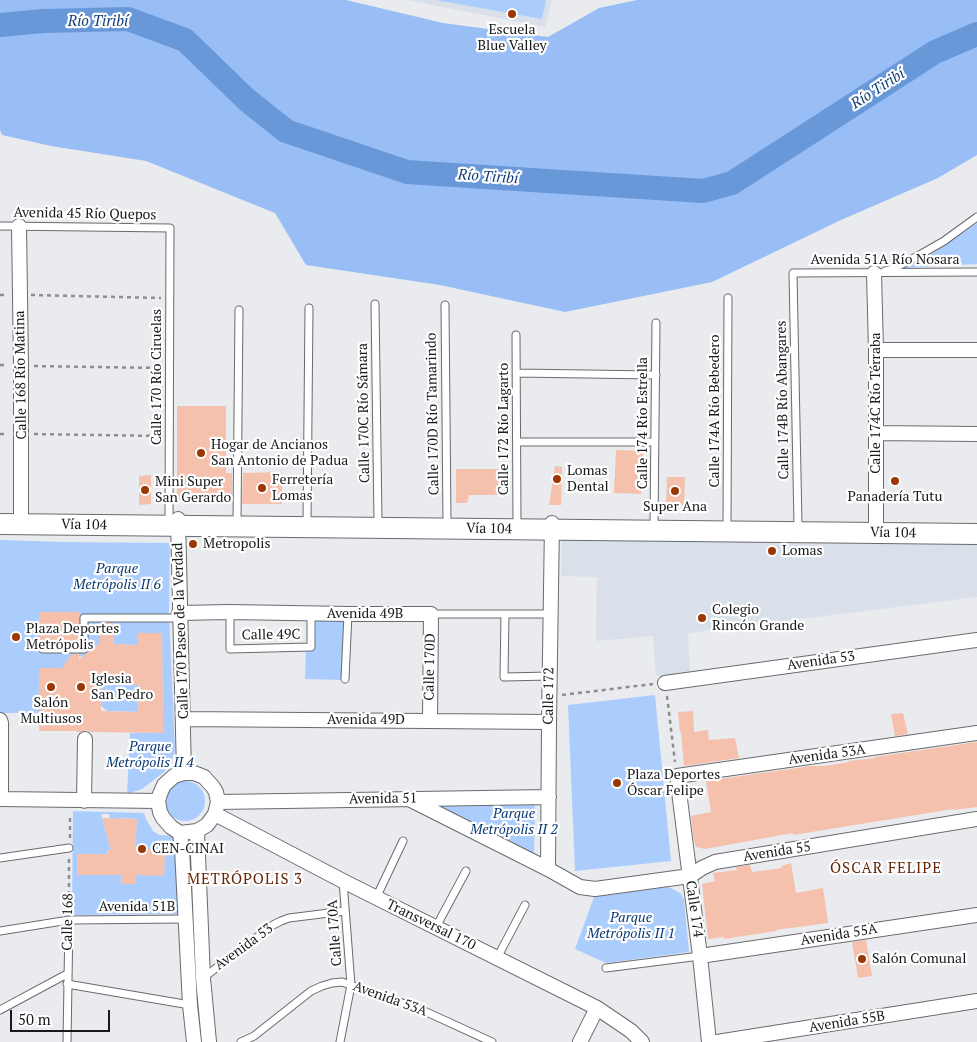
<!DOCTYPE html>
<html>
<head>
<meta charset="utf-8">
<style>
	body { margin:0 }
	#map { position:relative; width:977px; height:1042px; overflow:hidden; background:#e9ebef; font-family:"PT Serif",serif }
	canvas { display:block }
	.scale { position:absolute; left:10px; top:1010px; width:100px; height:22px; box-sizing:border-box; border:2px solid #18191a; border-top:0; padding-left:6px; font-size:15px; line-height:18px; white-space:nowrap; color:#18191a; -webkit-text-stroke:4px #fff; paint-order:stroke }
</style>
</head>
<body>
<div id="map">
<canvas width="977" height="1042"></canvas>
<div class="scale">50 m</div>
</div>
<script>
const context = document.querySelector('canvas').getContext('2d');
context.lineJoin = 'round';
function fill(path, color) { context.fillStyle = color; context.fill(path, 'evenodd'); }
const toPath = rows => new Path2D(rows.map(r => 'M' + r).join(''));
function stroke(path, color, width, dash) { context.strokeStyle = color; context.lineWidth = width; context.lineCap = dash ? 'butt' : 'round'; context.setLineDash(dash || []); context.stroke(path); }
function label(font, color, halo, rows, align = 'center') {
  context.font = font + ' "PT Serif",serif'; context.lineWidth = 4.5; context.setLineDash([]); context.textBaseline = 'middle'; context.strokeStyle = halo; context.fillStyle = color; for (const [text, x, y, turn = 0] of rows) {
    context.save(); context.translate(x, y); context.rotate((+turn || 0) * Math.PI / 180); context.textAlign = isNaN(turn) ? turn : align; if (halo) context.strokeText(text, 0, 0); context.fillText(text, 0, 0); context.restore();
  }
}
const built = toPath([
	[407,0,552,0,545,27],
	[562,534,977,543,977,597,688,633,690,673,656,676,653,636,596,641,597,577,561,576]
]);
const green = toPath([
	[436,0,546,0,542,19],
	[977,223,977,264,901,268,925,258],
	[0,540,65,542,170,543,169,612,175,751,172,760,164,772,142,789,127,794,130,733,163,733,162,633,138,633,138,645,114,644,114,623,100,623,100,645,96,645,90,650,90,656,70,657,64,666,64,668,39,668,39,713,0,713],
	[79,612,78,643,39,643,39,613],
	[316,618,344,618,342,680,305,679,306,649,315,649],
	[101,685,139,685,138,712,107,711,101,706],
	[655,695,671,861,575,871,568,705],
	'165 801a20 20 0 1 1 40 0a20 20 0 1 1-40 0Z',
	[426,802,535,802,534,855],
	[73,811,144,813,146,819,153,831,159,835,176,836,180,914,72,915],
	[101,814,109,814,117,849,121,849,121,818,137,819,135,849,165,849,164,875,135,875,135,884,121,884,121,875,78,875,77,854,107,854,107,850,111,850],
	[668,887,675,890,681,894,684,900,689,952,606,963,575,949,594,897]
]);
const forest = toPath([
	[0,0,346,0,443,23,548,37,599,8,637,0,977,0,977,155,938,178,841,220,712,282,565,312,440,285,306,265,275,213,146,161,51,146,2,135,0,130]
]);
const river = toPath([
	[0,25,43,21,128,19,185,40,247,100,286,131,407,172,703,191,732,183,935,52,977,34]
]);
const building = toPath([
	[177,406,226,406,226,473,232,473,232,500,177,500],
	[616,450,643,451,641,494,614,493],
	[555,466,562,467,561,505,549,505],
	[456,469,499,469,498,495,469,495,467,503,456,503],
	[282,472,282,504,242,504,243,473],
	[151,475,151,504,139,505,139,476],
	[667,477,685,477,684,506,666,506],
	[39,612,79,612,79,643,39,643],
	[99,623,114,623,114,644,138,645,138,633,162,633,163,733,91,732,86,730,80,732,77,732,77,731,39,731,39,668,62,668,72,654,79,654,79,659,87,653,100,643],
	[101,685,139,685,138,712,101,711],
	[693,711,694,732,708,730,709,740,735,738,739,758,684,766,681,732,680,732,678,712],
	[903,713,908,734,895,736,891,714],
	[977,742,977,807,953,810,953,809,793,835,793,833,705,849,696,847,694,841,691,816,711,812,706,781,811,766,823,766,837,764,849,762,848,761,875,758,874,757],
	[102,818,137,819,135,849,165,849,164,876,135,875,135,884,121,884,121,875,78,875,77,854,108,854,107,850,111,850],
	[791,863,796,893,823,888,828,923,776,930,776,931,724,939,724,937,708,939,702,884,715,881,713,873,737,870,736,867,750,865,752,872,782,868,781,866],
	[866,940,872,976,858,978,852,942]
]);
const path = toPath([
	[0,295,8,295],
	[31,295,161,298],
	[0,365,8,365],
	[34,366,161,368],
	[0,434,8,434],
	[34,434,161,436],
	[562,695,653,684],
	[667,696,675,762],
	[70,838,70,814],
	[69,911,69,856]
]);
const lane = toPath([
	[0,226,170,228,169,523],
	[885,271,890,270,916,257,944,241,977,217],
	[375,304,378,521],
	[445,305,447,522],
	[516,335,517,523],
	[517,373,656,375],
	[517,442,655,442],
	[237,520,239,310],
	[307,521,309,308],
	[654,524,656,323],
	[727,525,728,298],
	[798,525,793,273,977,272],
	[230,612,230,649,311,647,311,614],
	[431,614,550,614],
	[505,614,504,677,550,676],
	[43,649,84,649,84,618,180,618],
	[345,679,348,614],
	[0,858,69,848],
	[376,898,403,841],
	[436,927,466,871],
	[0,931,69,920,186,919],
	[497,958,525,905],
	[606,968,700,956],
	[203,978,273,925,281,921,289,918,345,911],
	[67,984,190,1005],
	[0,1010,67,974],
	[67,1042,69,920],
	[241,1042,254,1036,311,991,322,986,332,983,342,982,422,1010,492,1042],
	[340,1042,351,985,343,881]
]);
const street = toPath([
	[19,226,21,366,21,524],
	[874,273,876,350,876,533],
	[876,350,977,350],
	[876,433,977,434],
	[178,519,184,773],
	[179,613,230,612,348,614,431,614,430,720],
	[665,683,977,640],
	[183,719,549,722],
	[0,720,1,723,1,799],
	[184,773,194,773,204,777,213,787,216,792,218,802,215,814,207,825,197,831,180,833,171,827,163,818,160,812,158,801,160,794,164,785,174,776,184,773],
	[0,799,158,801],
	[409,799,548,869,580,887,595,889,690,876,702,868,715,862,977,819],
	[84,801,85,739],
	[218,802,549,797],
	[215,814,343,881,597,1008,631,1031,642,1042],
	[197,831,203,978,209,1042],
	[180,833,182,849,190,1005,194,1042],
	[548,869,549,722,552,523],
	[700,956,977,915],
	[580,1042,597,1008],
	[709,1042,700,956,677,776,977,733],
	[717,1042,977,1001]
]);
const secondary = toPath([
	[0,524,977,534]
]);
const markers = [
	[512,14,5,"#9b3700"],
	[201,453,5,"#9b3700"],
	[557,479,5,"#9b3700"],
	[895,481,5,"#9b3700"],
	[262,488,5,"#9b3700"],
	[145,490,5,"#9b3700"],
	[675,491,5,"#9b3700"],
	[193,544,5,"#9b3700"],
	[772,551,5,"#9b3700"],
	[702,618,5,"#9b3700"],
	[16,637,5,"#9b3700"],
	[51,687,5,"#9b3700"],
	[81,687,5,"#9b3700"],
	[617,783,5,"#9b3700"],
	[142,849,5,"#9b3700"],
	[862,959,5,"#9b3700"]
];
const poiNames = [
	["Escuela",512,30,"center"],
	["Blue Valley",512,46,"center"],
	["Hogar de Ancianos",211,445],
	["San Antonio de Padua",211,461],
	["Lomas",567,471],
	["Dental",567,487],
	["Ferretería",272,480],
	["Lomas",272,496],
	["Mini Super",155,482],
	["San Gerardo",155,498],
	["Panadería Tutu",895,497,"center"],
	["Super Ana",675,507,"center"],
	["Metropolis",203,544],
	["Lomas",782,551],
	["Colegio",712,610],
	["Rincón Grande",712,626],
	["Plaza Deportes",26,629],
	["Metrópolis",26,645],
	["Iglesia",91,679],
	["San Pedro",91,695],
	["Salón",51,703,"center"],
	["Multiusos",51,719,"center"],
	["Plaza Deportes",627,775],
	["Óscar Felipe",627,791],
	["CEN-CINAI",152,849],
	["Salón Comunal",872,959]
];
const streetNames = [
	["Avenida 45 Río Quepos",85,214,1],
	["Avenida 51A Río Nosara",885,260],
	["Calle 168 Río Matina",21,375,-91],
	["Calle 170 Río Ciruelas",157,377,-90],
	["Calle 174B Río Abangares",783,400,-91],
	["Calle 174C Río Térraba",876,403,-90],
	["Calle 174A Río Bebedero",715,411,-90],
	["Calle 170C Río Sámara",364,413,-91],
	["Calle 170D Río Tamarindo",433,414,-91],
	["Calle 174 Río Estrella",643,423,-90],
	["Calle 172 Río Lagarto",504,429,-90],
	["Vía 104",84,525,1],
	["Vía 104",489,529,1],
	["Vía 104",893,533,1],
	["Avenida 49B",365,614],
	["Calle 170 Paseo de la Verdad",181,631,-92],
	["Calle 49C",271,635,-1],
	["Avenida 53",821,661,-8],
	["Calle 170D",430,667,-89],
	["Calle 172",549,696,-89],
	["Avenida 49D",366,720],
	["Avenida 53A",827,755,-8],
	["Avenida 51",383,799,-1],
	["Avenida 55",777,852,-9],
	["Avenida 51B",137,907],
	["Calle 174",694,909,82],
	["Calle 168",68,922,-89],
	["Transversal 170",431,925,26],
	["Calle 170A",335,933,-94],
	["Avenida 55A",839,935,-9],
	["Avenida 53",244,947,-36],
	["Avenida 53A",390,999,20],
	["Avenida 55B",847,1022,-9]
];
const parkNames = [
	["Parque",117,569],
	["Metrópolis II 6",117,585],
	["Parque",150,747],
	["Metrópolis II 4",150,763],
	["Parque",514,814],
	["Metrópolis II 2",514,830],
	["Parque",631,918],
	["Metrópolis II 1",631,934]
];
const waterNames = [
	["Río Tiribí",98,22],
	["Río Tiribí",878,89,-33],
	["Río Tiribí",488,177,4]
];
const neighbourhoodNames = [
	["ÓSCAR FELIPE",886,869],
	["METRÓPOLIS 3",245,880]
];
fill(built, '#d9e0e9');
fill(green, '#abcdfe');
fill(forest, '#98bef5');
stroke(river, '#6998d9', 24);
fill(building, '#f5c0ac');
stroke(lane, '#696b6e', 9);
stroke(street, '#696b6e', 16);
stroke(secondary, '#696b6e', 22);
stroke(path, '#8d8e91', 2.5, [4, 4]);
stroke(lane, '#fff', 7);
stroke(street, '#fff', 14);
stroke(secondary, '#fff', 20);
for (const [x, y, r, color] of markers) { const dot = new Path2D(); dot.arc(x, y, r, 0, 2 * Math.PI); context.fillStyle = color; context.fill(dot); stroke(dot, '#fff', 2); }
label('14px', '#18191a', '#fff', poiNames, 'left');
label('14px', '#18191a', '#fff', streetNames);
label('italic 14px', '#0b3974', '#fff', parkNames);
label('italic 15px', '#103d78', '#fff', waterNames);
context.letterSpacing = '1px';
label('15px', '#662708', '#fff', neighbourhoodNames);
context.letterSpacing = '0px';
</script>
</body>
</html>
